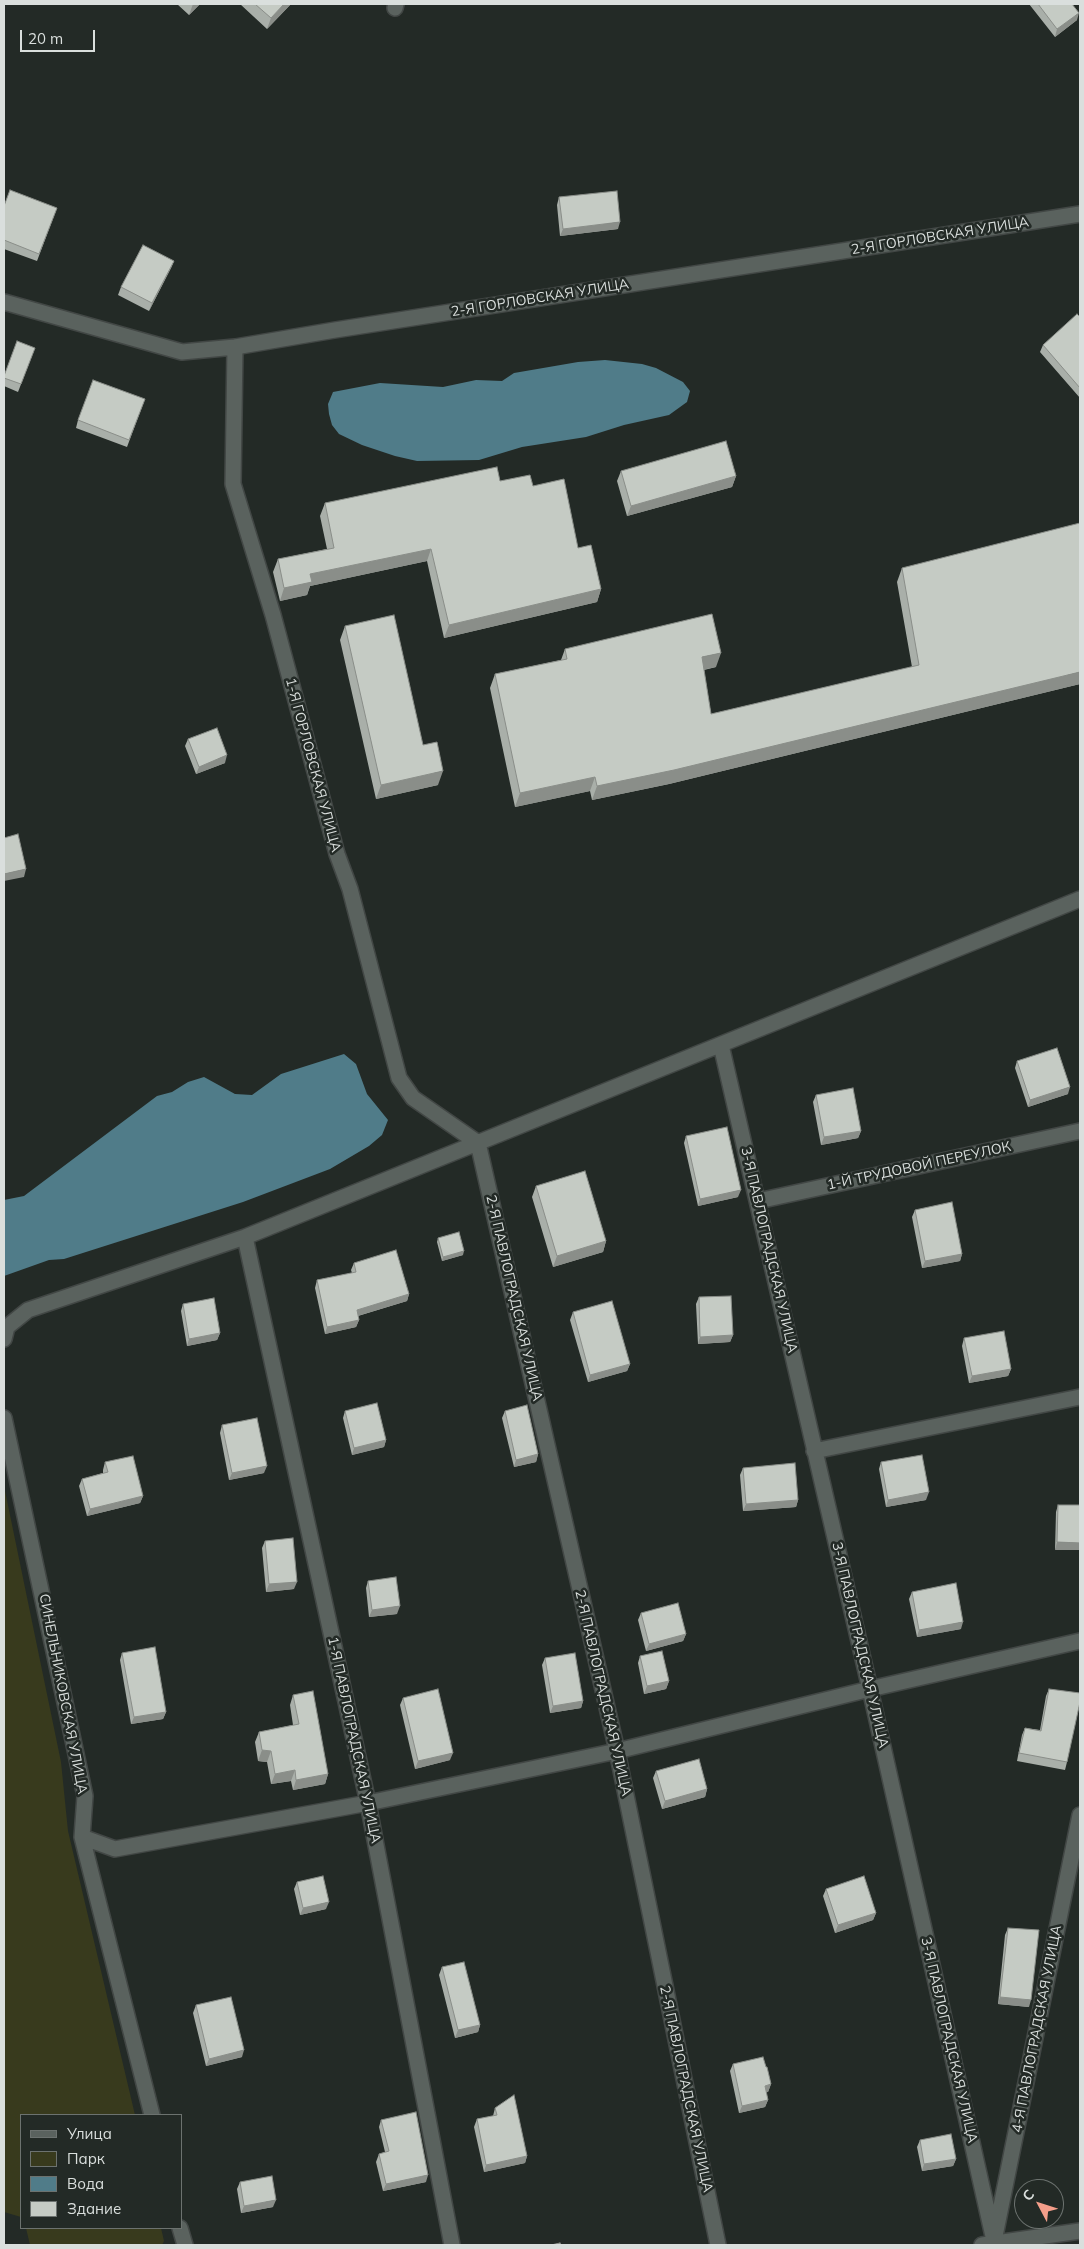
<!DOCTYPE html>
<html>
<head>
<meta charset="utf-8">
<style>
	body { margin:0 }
	#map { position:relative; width:1084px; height:2249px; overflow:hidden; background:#232a26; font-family:Mulish,sans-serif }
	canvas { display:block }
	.frame { position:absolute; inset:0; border:5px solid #dadfdd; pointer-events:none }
	.legend { position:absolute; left:20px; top:2114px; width:162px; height:115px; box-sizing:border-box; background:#232a26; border:1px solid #6c726f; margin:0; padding:6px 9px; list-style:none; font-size:15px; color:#dadfdd }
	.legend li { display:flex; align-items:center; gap:10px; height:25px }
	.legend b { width:25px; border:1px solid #6c726f }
	.north { position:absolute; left:1014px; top:2179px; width:50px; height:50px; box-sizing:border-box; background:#232a26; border:1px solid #6c726f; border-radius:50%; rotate:310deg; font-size:14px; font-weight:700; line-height:20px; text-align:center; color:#dadfdd }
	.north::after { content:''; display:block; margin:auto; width:18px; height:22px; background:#f49e8a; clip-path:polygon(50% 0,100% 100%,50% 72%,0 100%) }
	.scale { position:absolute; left:20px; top:30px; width:75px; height:22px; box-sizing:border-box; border:2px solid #dadfdd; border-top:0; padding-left:6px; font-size:15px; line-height:18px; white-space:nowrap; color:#dadfdd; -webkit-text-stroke:4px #232a26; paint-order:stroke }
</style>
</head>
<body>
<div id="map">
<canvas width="1084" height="2249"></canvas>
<div class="frame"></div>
<ul class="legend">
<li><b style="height:6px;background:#5a625e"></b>Улица</li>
<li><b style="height:14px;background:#383a1d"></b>Парк</li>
<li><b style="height:14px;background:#507c89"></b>Вода</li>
<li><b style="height:14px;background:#c5cbc4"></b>Здание</li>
</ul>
<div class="north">С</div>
<div class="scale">20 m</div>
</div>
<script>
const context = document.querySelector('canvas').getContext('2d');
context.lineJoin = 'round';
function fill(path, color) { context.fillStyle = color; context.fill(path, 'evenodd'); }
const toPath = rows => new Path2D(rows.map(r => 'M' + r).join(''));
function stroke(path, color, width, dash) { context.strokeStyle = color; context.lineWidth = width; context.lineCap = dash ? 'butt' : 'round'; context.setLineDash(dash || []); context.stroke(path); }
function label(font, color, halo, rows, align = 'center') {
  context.font = font + ' Mulish,sans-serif'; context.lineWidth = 5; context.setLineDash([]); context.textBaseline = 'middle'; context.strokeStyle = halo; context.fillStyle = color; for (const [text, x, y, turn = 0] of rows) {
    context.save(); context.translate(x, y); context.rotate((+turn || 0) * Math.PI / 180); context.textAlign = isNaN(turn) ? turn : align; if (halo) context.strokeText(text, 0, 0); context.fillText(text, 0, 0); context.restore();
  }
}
const green = toPath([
	[4,1486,61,1762,68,1831,135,2115,21,2115,21,2217,4,2212],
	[26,2228,161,2228,164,2241,162,2245,30,2245]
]);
const water = toPath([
	[605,360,642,364,656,368,683,382,690,391,687,402,669,415,624,425,586,437,522,447,479,460,417,461,395,456,362,445,339,434,332,425,329,414,328,404,333,392,380,383,443,387,476,380,502,381,514,373,578,362],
	[344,1054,356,1064,367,1094,388,1120,382,1135,369,1146,330,1169,243,1202,64,1259,49,1260,4,1276,4,1200,24,1196,157,1096,172,1092,188,1082,204,1077,235,1094,252,1095,281,1074]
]);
const minor = toPath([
	[395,8,396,4],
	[4,302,182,352,235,347,335,330,1080,214],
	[235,347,233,484,273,615,337,854,350,889,399,1078,413,1098,478,1143,617,1751,718,2245],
	[721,1045,870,1689,995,2245],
	[758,1201,1080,1131],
	[245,1237,368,1803,452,2245],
	[4,1339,7,1327,28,1310,245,1237,1080,899],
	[4,1418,85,1796,82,1837,152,2115],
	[814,1451,1080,1397],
	[82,1837,115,1849,368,1803,617,1751,870,1689,1080,1641],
	[180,2228,185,2245],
	[995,2236,1080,1815],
	[982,2245,1080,2231]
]);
const wall = toPath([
	[177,4,200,4,189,15],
	[240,4,291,4,267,29],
	[1029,4,1072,4,1077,20,1055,37],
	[559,197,618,229,560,236,557,205],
	[4,206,57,208,37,261,4,249],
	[174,261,171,268,149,311,118,295,121,287],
	[1080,317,1080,398,1040,352,1043,345],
	[35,348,18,392,4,386,4,376],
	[145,399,127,447,76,428,78,420],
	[621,471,736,476,732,487,627,516,617,481],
	[500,481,533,486,578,548,601,589,597,602,444,638,427,561,310,586,307,595,280,601,273,572,278,559,327,549,320,516,325,503],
	[902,568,1080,684,669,784,592,800,590,791,515,807,490,688,495,674,561,660,565,649,716,667,704,670,711,714,912,667,897,582],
	[345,626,423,745,438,785,376,799,340,640],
	[188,739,225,763,196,774,185,746],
	[1017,1061,1068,1094,1028,1107,1015,1068],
	[816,1095,861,1131,858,1138,821,1145,813,1102],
	[686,1136,738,1197,698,1206,684,1143],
	[536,1186,606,1241,603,1252,553,1267,532,1197],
	[915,1210,962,1254,960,1261,922,1268,912,1217],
	[438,1238,463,1255,442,1261,437,1242],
	[354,1263,409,1294,407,1301,358,1316,359,1320,356,1327,325,1334,315,1288,317,1280,352,1273,351,1270],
	[699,1297,733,1335,730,1342,698,1344,696,1304],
	[183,1304,220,1333,217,1340,187,1346,181,1311],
	[573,1312,630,1364,627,1371,588,1382,570,1320],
	[964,1338,1011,1369,1008,1376,969,1383,962,1346],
	[345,1411,386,1440,384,1447,352,1455,343,1418],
	[505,1411,538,1454,536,1462,514,1467,502,1418],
	[222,1425,264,1473,229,1480,220,1433],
	[105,1462,143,1496,140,1503,87,1516,79,1486,82,1479,103,1473,103,1470],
	[881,1462,926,1500,886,1507,879,1469],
	[743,1468,798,1500,796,1507,743,1511,740,1475],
	[1058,1505,1080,1505,1055,1550,1056,1512],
	[265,1541,294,1589,266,1592,262,1548],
	[368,1581,397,1614,369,1617,366,1588],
	[912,1592,961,1629,917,1637,909,1599],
	[641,1613,686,1634,683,1641,646,1651,638,1620],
	[122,1653,166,1712,163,1719,131,1724,120,1660],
	[640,1656,669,1681,666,1689,644,1694,638,1663],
	[545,1658,583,1701,581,1708,550,1713,542,1665],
	[1049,1689,1067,1762,1065,1770,1017,1761,1022,1735,1025,1728,1040,1730,1046,1696],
	[293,1695,328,1774,325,1784,293,1790,291,1781,271,1784,267,1762,258,1761,255,1742,259,1732,293,1725,290,1705],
	[403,1698,450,1760,415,1769,400,1705],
	[656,1771,707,1789,705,1797,662,1809,653,1778],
	[297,1882,326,1909,300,1915,294,1889],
	[826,1889,876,1913,873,1920,835,1933,823,1896],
	[1008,1928,1029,2007,998,2004,1005,1935],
	[442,1967,480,2025,478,2032,455,2038,439,1975],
	[196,2005,242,2057,206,2066,193,2013],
	[733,2064,766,2067,771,2084,768,2092,766,2092,768,2100,765,2107,739,2113,730,2071],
	[495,2108,527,2156,525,2163,484,2172,474,2127,477,2119,493,2116],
	[381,2120,426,2182,383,2191,376,2162,379,2154,385,2152,379,2127],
	[920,2140,956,2159,953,2166,922,2171,917,2147],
	[240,2182,273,2207,241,2213,237,2189]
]);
const shadedWall = toPath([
	[193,4,200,4,189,15],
	[284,4,291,4,267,29,271,18],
	[1079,13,1077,20,1055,37,1057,29],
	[620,222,618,229,560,236,563,229],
	[174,261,171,268,149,311,152,303],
	[736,476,732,487,627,516,631,506],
	[431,549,427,561,310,586,307,595,280,601,284,588,310,574],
	[601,589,597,602,444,638,449,625],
	[721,653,716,667,697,671,702,657],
	[1080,672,1080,684,669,784,592,800,597,786],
	[227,755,225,763,196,774,199,767],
	[443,771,438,785,376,799,381,785],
	[595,777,590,791,515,807,520,793],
	[26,869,24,877,4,881,4,874],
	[1070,1087,1068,1094,1028,1107,1030,1100],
	[861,1131,858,1138,821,1145,824,1137],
	[741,1190,738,1197,698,1206,700,1199],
	[606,1241,603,1252,553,1267,557,1256],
	[464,1251,463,1255,442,1261,443,1257],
	[962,1254,960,1261,922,1268,925,1261],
	[409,1294,407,1301,354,1317,357,1310],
	[359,1320,356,1327,325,1334,327,1327],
	[220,1333,217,1340,187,1346,189,1339],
	[733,1335,730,1342,698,1344,700,1337],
	[630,1364,627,1371,588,1382,590,1375],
	[1011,1369,1008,1376,969,1383,972,1376],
	[386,1440,384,1447,352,1455,354,1448],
	[538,1454,536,1462,514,1467,516,1460],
	[267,1466,264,1473,229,1480,232,1473],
	[929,1492,926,1500,886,1507,888,1500],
	[143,1496,140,1503,87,1516,90,1509],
	[798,1500,796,1507,743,1511,746,1504],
	[1057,1542,1080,1543,1080,1550,1055,1550],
	[297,1582,294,1589,266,1592,269,1584],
	[400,1606,397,1614,369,1617,372,1610],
	[963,1622,961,1629,917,1637,919,1630],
	[686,1634,683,1641,646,1651,649,1644],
	[669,1681,666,1689,644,1694,647,1686],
	[583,1701,581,1708,550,1713,553,1706],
	[166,1712,163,1719,131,1724,134,1717],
	[262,1750,271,1751,267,1762,258,1761],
	[453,1753,450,1760,415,1769,418,1761],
	[295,1770,291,1781,271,1784,275,1774],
	[328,1774,325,1784,293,1790,296,1780],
	[707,1789,705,1797,662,1809,665,1801],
	[329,1902,326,1909,300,1915,303,1908],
	[876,1913,873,1920,835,1933,838,1925],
	[1000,1997,1031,2000,1029,2007,998,2004],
	[480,2025,478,2032,455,2038,458,2030],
	[244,2050,242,2057,206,2066,209,2059],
	[771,2084,768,2092,762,2093,765,2086],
	[768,2100,765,2107,739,2113,742,2106],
	[527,2156,525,2163,484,2172,486,2165],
	[956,2159,953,2166,922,2171,924,2164],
	[428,2175,426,2182,383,2191,386,2184],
	[276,2200,273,2207,241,2213,244,2206]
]);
const building = toPath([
	[255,4,284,4,271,18,255,4],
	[1038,4,1072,4,1079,13,1057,29,1038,4],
	[10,190,57,208,39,254,4,240,4,206,10,190],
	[617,191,620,222,563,229,559,197,617,191],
	[143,245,174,261,152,303,121,287,143,245],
	[1077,314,1080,317,1080,388,1043,345,1077,314],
	[17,341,35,348,21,384,4,378,4,376,17,341],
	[93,380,145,399,129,440,78,420,93,380],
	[726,441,736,476,631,506,621,471,726,441],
	[497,467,500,481,530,475,533,486,564,479,578,548,591,545,601,589,449,625,431,549,310,574,312,582,284,588,278,559,334,548,325,503,497,467],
	[1080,523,1080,672,674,770,597,786,595,777,520,793,495,674,567,659,565,649,712,614,721,653,702,657,711,714,919,665,902,568,1080,523],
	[394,615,423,745,437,742,443,771,381,785,345,626,394,615],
	[217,728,227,755,199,767,188,739,217,728],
	[18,834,26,869,4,874,4,838,18,834],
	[1057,1048,1070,1087,1030,1100,1017,1061,1057,1048],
	[853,1088,861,1131,824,1137,816,1095,853,1088],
	[727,1127,741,1190,700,1199,686,1136,727,1127],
	[585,1171,606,1241,557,1256,536,1186,585,1171],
	[952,1202,962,1254,925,1261,915,1210,952,1202],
	[459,1232,464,1251,443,1257,438,1238,459,1232],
	[396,1250,409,1294,357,1310,359,1320,327,1327,317,1280,356,1272,354,1263,396,1250],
	[731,1296,733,1335,700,1337,699,1297,731,1296],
	[214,1298,220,1333,189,1339,183,1304,214,1298],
	[612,1301,630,1364,590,1375,573,1312,612,1301],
	[1004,1331,1011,1369,972,1376,964,1338,1004,1331],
	[377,1403,386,1440,354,1448,345,1411,377,1403],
	[527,1405,538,1454,516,1460,505,1411,527,1405],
	[257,1418,267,1466,232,1473,222,1425,257,1418],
	[922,1455,929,1492,888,1500,881,1462,922,1455],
	[133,1456,143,1496,90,1509,82,1479,108,1472,105,1462,133,1456],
	[795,1463,798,1500,746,1504,743,1468,795,1463],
	[1058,1505,1080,1505,1080,1543,1057,1542,1058,1505],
	[293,1538,297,1582,269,1584,265,1541,293,1538],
	[396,1577,400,1606,372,1610,368,1581,396,1577],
	[956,1583,963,1622,919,1630,912,1592,956,1583],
	[678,1603,686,1634,649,1644,641,1613,678,1603],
	[155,1647,166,1712,134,1717,122,1653,155,1647],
	[662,1651,669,1681,647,1686,640,1656,662,1651],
	[575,1653,583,1701,553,1706,545,1658,575,1653],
	[438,1689,453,1753,418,1761,403,1698,438,1689],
	[1049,1689,1080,1693,1080,1702,1067,1762,1019,1753,1025,1728,1041,1731,1049,1689],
	[313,1691,328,1774,296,1780,295,1770,275,1774,271,1751,262,1750,259,1732,299,1724,293,1695,313,1691],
	[699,1759,707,1789,665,1801,656,1771,699,1759],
	[323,1876,329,1902,303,1908,297,1882,323,1876],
	[864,1876,876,1913,838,1925,826,1889,864,1876],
	[1008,1928,1039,1930,1031,2000,1000,1997,1008,1928],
	[464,1962,480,2025,458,2030,442,1967,464,1962],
	[231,1997,244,2050,209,2059,196,2005,231,1997],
	[763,2057,766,2067,767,2067,771,2084,765,2086,768,2100,742,2106,733,2064,763,2057],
	[514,2095,527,2156,486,2165,477,2119,497,2115,495,2108,514,2095],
	[416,2112,428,2175,386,2184,379,2154,389,2151,381,2120,416,2112],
	[951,2134,956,2159,924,2164,920,2140,951,2134],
	[272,2176,276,2200,244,2206,240,2182,272,2176],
	[560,2243,561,2245,551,2245,560,2243]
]);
const streetNames = [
	["2-Я ГОРЛОВСКАЯ УЛИЦА",940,236,-9],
	["2-Я ГОРЛОВСКАЯ УЛИЦА",540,298,-9],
	["1-Я ГОРЛОВСКАЯ УЛИЦА",313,765,75],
	["1-Й ТРУДОВОЙ ПЕРЕУЛОК",919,1166,-12],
	["3-Я ПАВЛОГРАДСКАЯ УЛИЦА",769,1250,77],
	["2-Я ПАВЛОГРАДСКАЯ УЛИЦА",514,1298,77],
	["3-Я ПАВЛОГРАДСКАЯ УЛИЦА",860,1645,77],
	["2-Я ПАВЛОГРАДСКАЯ УЛИЦА",603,1693,77],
	["СИНЕЛЬНИКОВСКАЯ УЛИЦА",63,1694,79],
	["1-Я ПАВЛОГРАДСКАЯ УЛИЦА",354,1740,78],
	["4-Я ПАВЛОГРАДСКАЯ УЛИЦА",1037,2029,-79],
	["3-Я ПАВЛОГРАДСКАЯ УЛИЦА",949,2040,77],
	["2-Я ПАВЛОГРАДСКАЯ УЛИЦА",686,2089,78]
];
fill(green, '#383a1d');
fill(water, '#507c89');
stroke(minor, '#424745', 18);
stroke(minor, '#5a625e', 15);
fill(wall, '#a9afa9');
fill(shadedWall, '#8a8e89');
fill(building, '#c5cbc4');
stroke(building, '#8a8e89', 1);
label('14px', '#dadfdd', '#232a26', streetNames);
</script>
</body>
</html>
